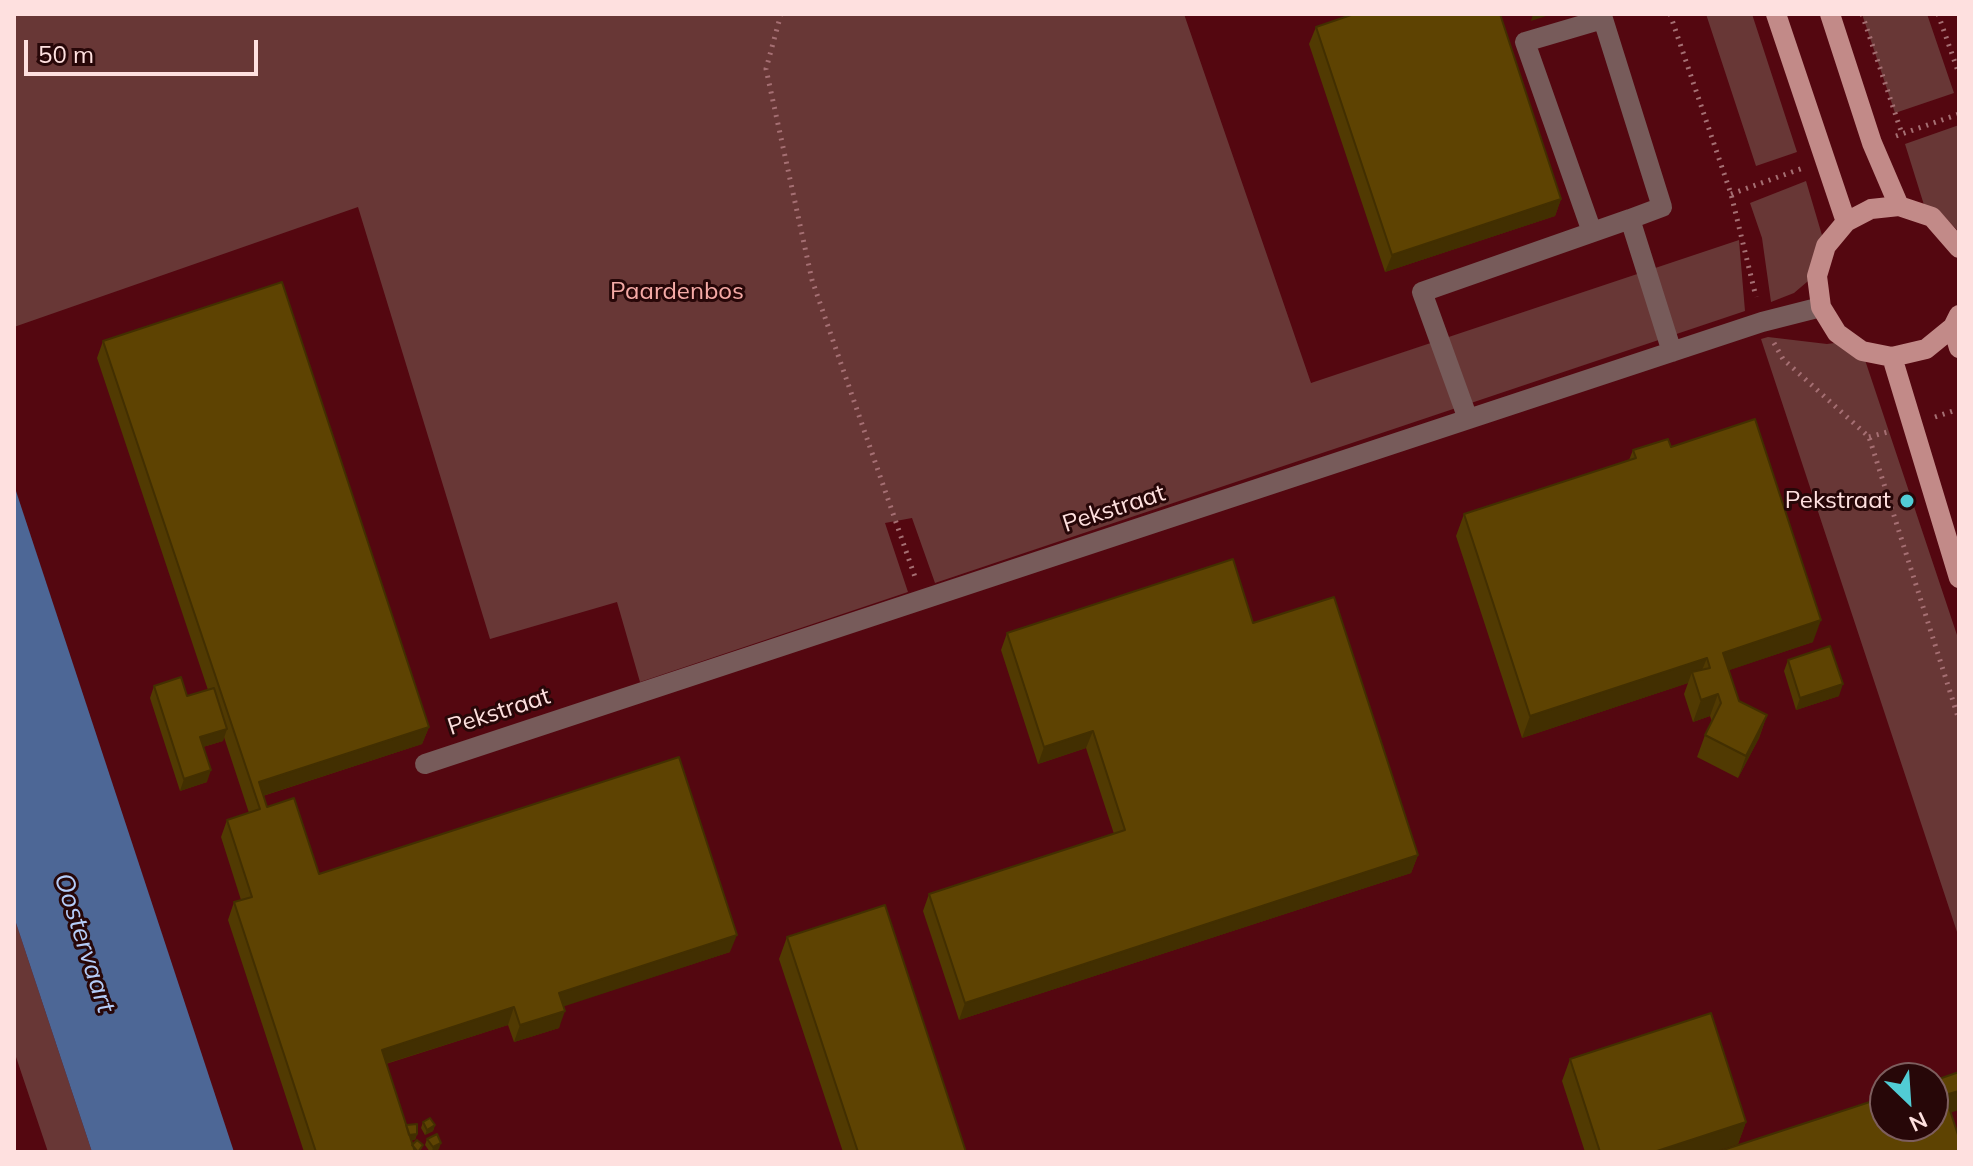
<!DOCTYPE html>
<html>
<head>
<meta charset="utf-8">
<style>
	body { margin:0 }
	#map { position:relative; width:1973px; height:1166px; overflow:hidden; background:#540710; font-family:Mulish,sans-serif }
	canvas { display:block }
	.frame { position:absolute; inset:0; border:16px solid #fee0df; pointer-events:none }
	.north { position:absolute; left:1869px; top:1062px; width:80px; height:80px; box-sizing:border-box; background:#270708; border:2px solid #7d5e5e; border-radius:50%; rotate:155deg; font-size:22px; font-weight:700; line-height:32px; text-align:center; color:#fee0df }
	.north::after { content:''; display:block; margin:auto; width:28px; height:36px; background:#51ccd5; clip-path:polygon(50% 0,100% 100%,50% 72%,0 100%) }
	.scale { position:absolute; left:24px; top:40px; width:234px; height:36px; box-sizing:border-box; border:4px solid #fee0df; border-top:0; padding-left:10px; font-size:24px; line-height:28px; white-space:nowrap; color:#fee0df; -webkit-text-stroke:6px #270708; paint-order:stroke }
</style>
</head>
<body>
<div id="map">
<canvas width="1973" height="1166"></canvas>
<div class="frame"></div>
<div class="north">N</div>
<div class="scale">50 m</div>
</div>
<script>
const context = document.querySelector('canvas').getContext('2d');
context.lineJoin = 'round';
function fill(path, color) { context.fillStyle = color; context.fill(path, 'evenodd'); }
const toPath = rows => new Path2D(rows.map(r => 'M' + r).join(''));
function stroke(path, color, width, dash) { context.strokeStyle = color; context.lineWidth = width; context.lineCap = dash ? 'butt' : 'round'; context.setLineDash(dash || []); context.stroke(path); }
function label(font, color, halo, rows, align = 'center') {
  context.font = font + ' Mulish,sans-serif'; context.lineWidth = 6; context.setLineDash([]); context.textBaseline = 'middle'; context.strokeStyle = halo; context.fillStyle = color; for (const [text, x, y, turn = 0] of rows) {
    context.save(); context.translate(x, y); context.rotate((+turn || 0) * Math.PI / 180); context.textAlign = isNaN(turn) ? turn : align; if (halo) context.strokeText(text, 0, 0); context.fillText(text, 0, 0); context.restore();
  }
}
const green = toPath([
	[14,14,1184,14,1311,383,1739,240,1745,311,935,583,912,518,885,523,908,592,640,682,617,602,490,639,358,207,14,327],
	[1706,14,1752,14,1797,152,1756,166],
	[1862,14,1927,14,1954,93,1895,113],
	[1959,125,1959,232,1942,214,1924,205,1905,144],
	[1806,181,1824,242,1814,276,1794,293,1771,302,1762,238,1750,203],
	[1768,337,1827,344,1842,342,1863,354,1959,641,1959,938,1761,339],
	[14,917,92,1152,48,1152,14,1051]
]);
const water = toPath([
	[14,485,234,1152,92,1152,14,917]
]);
const path = toPath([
	[781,14,766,69,812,280,915,577],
	[1670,14,1731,194,1756,297],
	[1862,14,1902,134],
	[1938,14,1959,74],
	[1896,136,1959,114],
	[1731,194,1803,168],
	[1774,343,1783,359,1869,437,1959,720],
	[1935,417,1959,409],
	[1869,437,1891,431]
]);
const minor = toPath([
	[1592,232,1525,42,1603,19,1662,207,1630,219],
	[1468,419,1422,292,1630,219,1672,352],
	[425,764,1762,322,1821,307]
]);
const major = toPath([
	[1776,14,1846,222],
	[1830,14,1872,143,1899,206],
	[1959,248,1932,217,1899,206,1871,209,1846,222,1826,246,1817,276,1821,307,1837,333,1862,351,1892,357,1926,349,1953,327,1959,315],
	[1953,327,1959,348],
	[1892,357,1959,578]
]);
const wall = toPath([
	[1316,27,1561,199,1555,216,1385,272,1309,44],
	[103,341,429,727,422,744,263,796,267,807,319,874,730,952,563,1006,559,1028,514,1042,508,1025,386,1064,406,1126,417,1134,415,1140,411,1140,412,1144,423,1145,420,1152,304,1152,228,920,234,902,241,900,221,837,227,820,249,813,224,737,223,741,203,747,207,782,180,791,150,698,154,686,187,696,208,690,97,358],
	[1671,447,1813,642,1729,670,1739,701,1767,715,1759,738,1738,778,1697,757,1705,735,1712,722,1710,716,1693,722,1684,694,1688,683,1522,738,1456,536,1464,514,1629,460,1633,450],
	[1253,623,1418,855,1411,873,959,1020,923,911,929,894,1114,834,1086,748,1038,764,1001,650,1007,633],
	[1788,660,1839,696,1796,710,1784,671],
	[787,937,966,1152,843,1152,779,959],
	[1570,1059,1746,1122,1738,1144,1714,1152,1585,1152,1562,1081],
	[423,1122,435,1125,433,1131,425,1135,421,1128],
	[427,1139,439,1149,433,1152,430,1152,425,1145]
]);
const shadedWall = toPath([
	[1533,14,1552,14,1531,21],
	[1561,199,1555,216,1385,272,1392,255],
	[1821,620,1813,642,1715,675,1723,653],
	[1707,658,1698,680,1692,672,1688,683,1522,738,1530,716],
	[1843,684,1839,696,1796,710,1800,698],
	[1718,694,1710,716,1693,722,1701,700],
	[1767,715,1759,738,1738,778,1746,756],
	[429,727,422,744,256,798,259,782],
	[227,729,223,741,196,749,200,737],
	[1093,731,1086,748,1038,764,1044,747],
	[211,770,207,782,180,791,184,779],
	[1418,855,1411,873,959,1020,965,1003],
	[737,935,730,952,553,1010,559,993],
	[514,1007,508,1025,375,1067,382,1050],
	[565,1011,559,1028,514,1042,520,1025],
	[1959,1091,1959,1110,1937,1117,1945,1095],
	[1746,1122,1738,1144,1714,1152,1654,1152],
	[435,1125,433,1131,425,1135,427,1130],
	[417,1134,415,1140,406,1141,408,1135],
	[441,1143,439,1149,432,1152,433,1147]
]);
const building = toPath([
	[1354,14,1500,14,1561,199,1392,255,1316,27,1354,14],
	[282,282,429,727,259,782,267,807,294,798,319,874,679,757,737,935,559,993,565,1011,520,1025,514,1007,382,1050,415,1152,316,1152,234,902,252,897,227,820,260,809,103,341,282,282],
	[1755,419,1821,620,1723,653,1739,701,1767,715,1746,756,1705,735,1721,703,1718,694,1701,700,1692,672,1710,668,1707,658,1530,716,1464,514,1636,458,1633,450,1668,439,1671,447,1755,419],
	[1233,559,1253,623,1334,597,1418,855,965,1003,929,894,1125,830,1093,731,1044,747,1007,633,1233,559],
	[1830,646,1843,684,1800,698,1788,660,1830,646],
	[181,677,187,696,214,688,227,729,200,737,211,770,184,779,154,686,181,677],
	[885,905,966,1152,858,1152,787,937,885,905],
	[1711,1013,1746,1122,1654,1152,1600,1152,1570,1059,1711,1013],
	[1959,1072,1959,1091,1945,1095,1959,1138,1959,1152,1717,1152,1885,1097,1885,1126,1933,1126,1933,1081,1959,1072],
	[430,1118,435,1125,427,1130,423,1122,430,1118],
	[417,1124,417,1134,409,1135,406,1125,417,1124],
	[437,1134,441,1143,433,1147,427,1139,437,1134],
	[417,1140,423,1145,418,1152,412,1145,417,1140]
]);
const markers = [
	[1907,501,8,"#51ccd5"]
];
const parkNames = [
	["Paardenbos",677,292]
];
const poiNames = [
	["Pekstraat",1891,501]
];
const streetNames = [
	["Pekstraat",1114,509,-18],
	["Pekstraat",499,712,-18]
];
const waterNames = [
	["Oostervaart",84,943,72]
];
fill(green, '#683736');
fill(water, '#4d6796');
stroke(path, '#a56f73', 5, [2, 6]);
stroke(minor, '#775b5a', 20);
stroke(major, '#c28a88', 20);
fill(wall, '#513a02');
fill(shadedWall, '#422f01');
fill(building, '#5e4302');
stroke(building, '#422f01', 2);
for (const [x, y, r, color] of markers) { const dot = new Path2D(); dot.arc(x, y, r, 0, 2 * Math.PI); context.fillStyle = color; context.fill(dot); stroke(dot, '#270708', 3); }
label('24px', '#f5aaa6', '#270708', parkNames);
label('24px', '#fee0df', '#270708', poiNames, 'right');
label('24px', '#fee0df', '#270708', streetNames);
label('italic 26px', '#b5cdf9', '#270708', waterNames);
</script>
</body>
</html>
